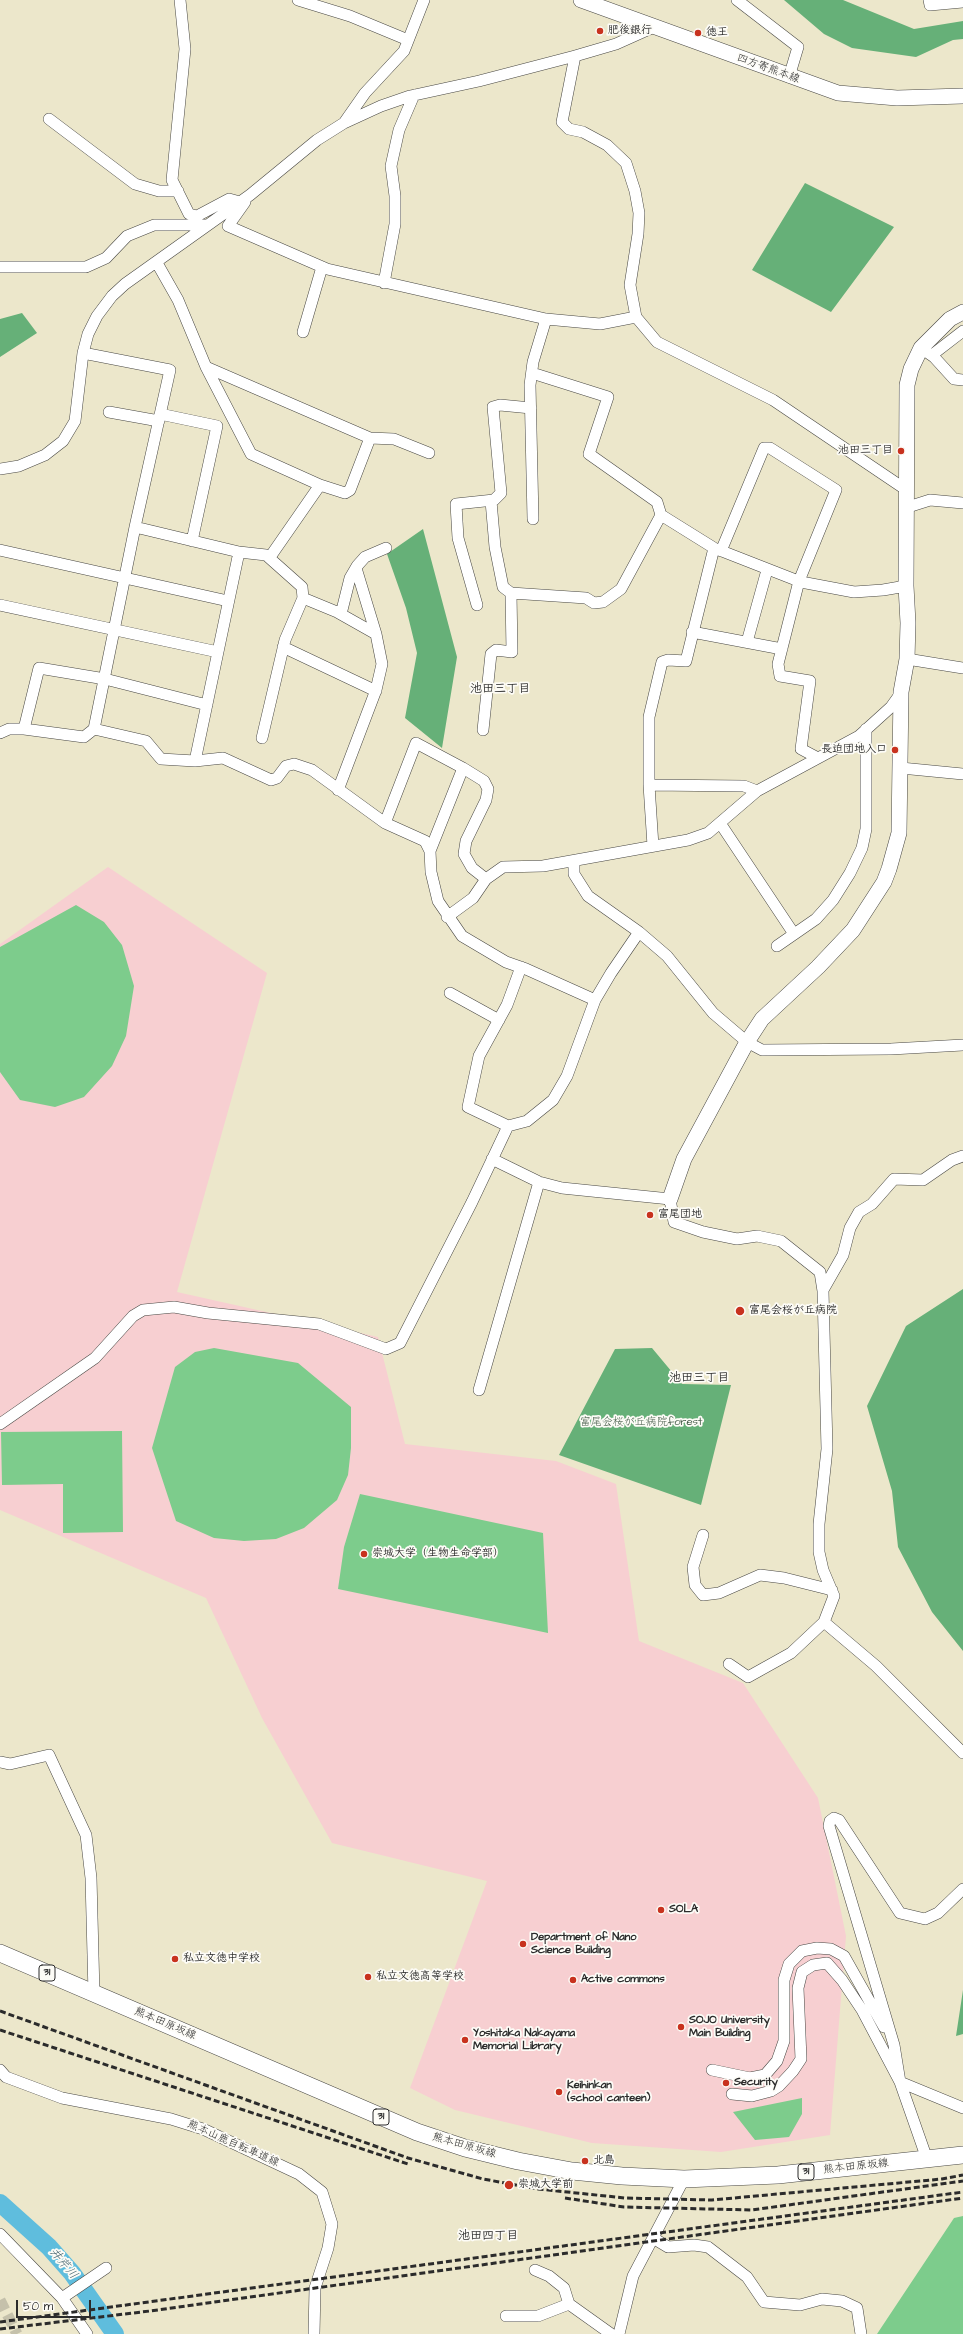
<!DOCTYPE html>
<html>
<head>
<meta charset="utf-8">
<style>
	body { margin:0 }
	#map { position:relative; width:963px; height:2334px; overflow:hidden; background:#ece7cb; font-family:"Architects Daughter",sans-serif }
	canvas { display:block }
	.scale { position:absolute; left:16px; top:2300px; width:75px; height:18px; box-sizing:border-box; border:2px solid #2b2b2b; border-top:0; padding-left:5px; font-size:12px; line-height:14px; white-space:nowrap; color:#2b2b2b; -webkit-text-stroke:3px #fdfcf7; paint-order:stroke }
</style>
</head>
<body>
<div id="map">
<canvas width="963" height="2334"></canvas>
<div class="scale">50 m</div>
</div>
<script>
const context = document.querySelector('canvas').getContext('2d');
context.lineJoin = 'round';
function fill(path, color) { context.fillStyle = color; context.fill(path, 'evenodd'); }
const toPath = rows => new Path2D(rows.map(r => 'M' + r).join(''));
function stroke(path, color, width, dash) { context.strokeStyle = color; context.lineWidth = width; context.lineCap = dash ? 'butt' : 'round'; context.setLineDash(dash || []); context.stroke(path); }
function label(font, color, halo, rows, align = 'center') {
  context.font = font + ' "Architects Daughter","Klee One",sans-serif'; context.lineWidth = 3.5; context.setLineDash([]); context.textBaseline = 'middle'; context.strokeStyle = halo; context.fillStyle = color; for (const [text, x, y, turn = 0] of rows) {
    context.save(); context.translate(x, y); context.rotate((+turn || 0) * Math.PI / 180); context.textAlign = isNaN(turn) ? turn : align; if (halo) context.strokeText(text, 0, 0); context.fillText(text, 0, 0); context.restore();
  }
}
const built = toPath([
	[108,867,267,973,177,1292,378,1337,405,1444,556,1461,616,1484,639,1641,743,1683,818,1798,846,1936,830,2135,721,2152,592,2143,455,2110,410,2088,487,1881,332,1843,262,1718,206,1598,0,1510,0,944]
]);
const green = toPath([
	[76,905,104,922,122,945,134,986,126,1036,112,1066,84,1097,55,1107,20,1100,0,1072,0,947],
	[214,1348,298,1363,351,1407,351,1448,348,1475,337,1500,304,1528,276,1539,244,1541,214,1538,176,1521,152,1448,175,1367,195,1352],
	[122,1431,123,1532,63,1533,63,1484,2,1485,1,1432],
	[360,1494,543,1533,548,1633,338,1589,344,1547],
	[802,2098,802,2114,789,2137,755,2140,733,2112],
	[963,2216,963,2334,877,2334,954,2218]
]);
const forest = toPath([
	[784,0,843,0,914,29,963,21,963,39,953,40,916,57,852,48,824,34],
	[805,183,894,227,831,312,752,270],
	[22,313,37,333,0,357,0,319],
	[423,529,457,657,442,748,405,718,417,653,406,608,387,554],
	[963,1289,963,1651,932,1612,898,1547,892,1491,867,1406,906,1326],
	[652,1348,682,1384,731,1385,701,1505,559,1455,615,1349],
	[963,1990,963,2034,956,2036]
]);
const river = toPath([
	[0,2203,49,2247,72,2273,115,2334]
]);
const streetTunnel = toPath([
	[0,2300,17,2334]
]);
const street = toPath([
	[180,0,185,49,172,180,189,214,197,216,229,199,240,202],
	[298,0,350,16,408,40],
	[737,0,798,47,789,77],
	[929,0,930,5,963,2],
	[575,56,562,122,569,129,583,132,607,145,626,163,635,191,639,213,638,234,630,285,636,317,657,342,773,400,908,491],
	[49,119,135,184,159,191,178,191],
	[344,123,365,93,404,51,424,0],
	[245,202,228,226,327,269,546,319,600,324,636,317],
	[157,263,178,300,206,367,251,454,320,485,345,493,350,490,370,438],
	[0,267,86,267,106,258,127,236,154,225,207,225],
	[384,283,395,224,395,196,391,166,399,130,414,95],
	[303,332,322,267],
	[921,348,934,357,954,379,963,380],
	[932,355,963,331],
	[206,367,370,438,394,439,429,453],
	[532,373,608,397,589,454,657,502,661,515,714,548,801,582,854,592,883,590,906,586],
	[109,412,159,421],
	[160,414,217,426,192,541],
	[0,469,19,466,45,455,63,441,75,421,83,353,88,334,97,316,112,296,125,284,250,195,317,140,344,123,381,106,410,96,479,81,575,56,616,44,654,27],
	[908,507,930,500,963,503],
	[533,519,530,385,533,362,546,319],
	[135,527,239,552,266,555,302,587,303,598,285,640,262,738],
	[0,550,228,601],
	[721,551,764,448,770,448,836,490,799,581,778,664,780,676,810,681,801,749,818,758],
	[270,557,320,485],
	[356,568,376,634],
	[511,593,586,598,594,603,603,602,621,589,661,515],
	[303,598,337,612,376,634,382,664,376,690,338,790],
	[0,605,218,652],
	[477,605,458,538,456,504,494,500,501,493,493,407,500,405,531,408],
	[341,614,350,578,357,566,365,557,386,548],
	[692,632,782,649],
	[747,642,767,570],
	[283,647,376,691],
	[907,659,963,668],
	[24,729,39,668,105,679,207,705],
	[94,729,146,741,161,759,195,761,223,758,271,780,277,778,286,766,294,764,312,770,385,823,425,841,430,851,431,872,438,901,462,936,506,962,526,969,595,1000],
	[483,730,491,654,496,650,512,652,511,593,503,587,495,547,491,501],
	[0,733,9,729,24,729,84,737,94,729,135,527,170,370,83,353],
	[195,761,239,552],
	[463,768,484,781,488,789,486,800,466,841,464,854,472,868,486,879],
	[901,768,963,774],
	[649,785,744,786,757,791],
	[385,823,416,743,463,768,430,851],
	[720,823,794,934],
	[653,846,649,785,649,717,662,662,668,660,686,661,714,548],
	[574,861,574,874,588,896,639,932],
	[447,917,473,898,486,879,503,867,543,866,688,840,708,833,757,791,859,736,891,707,901,693],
	[777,946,816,919,833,900,850,873,862,848,866,829,866,729],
	[450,993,499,1020],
	[508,1126,527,1121,553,1100,567,1076,595,1000,611,973,639,932,667,956,713,1013,747,1042,762,1050,891,1049,963,1045],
	[492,1159,539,1182,562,1188,670,1199,674,1222,703,1232,737,1239,757,1236,781,1241,820,1272,823,1291,827,1449,819,1524,819,1552,823,1570,834,1596,824,1622,791,1653,748,1677,729,1664],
	[823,1290,843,1255,850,1228,859,1212,872,1204,894,1179,923,1180,952,1160,963,1156],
	[479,1390,539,1182],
	[0,1424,95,1358,133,1316,143,1310,174,1307,208,1313,319,1324,386,1349,400,1343,472,1202,508,1126,468,1107,479,1056,507,1005,521,967],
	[703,1535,693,1567,695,1585,703,1595,719,1593,760,1575,784,1578,832,1590],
	[824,1622,876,1666,963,1753],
	[0,1762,10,1764,49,1755,86,1835,91,1878,94,1994],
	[0,2070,6,2077,62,2098,171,2119,203,2129,299,2174,322,2192,332,2224,328,2248,315,2288,314,2334],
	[712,2070,750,2078,765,2075,777,2061,784,2041,784,1980,789,1964,802,1951,817,1948,831,1949,844,1956,884,2027],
	[732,2094,752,2096,771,2091,779,2086,793,2071,801,2059,798,1988,802,1972,813,1965,827,1963,842,1980,862,2010,900,2082,963,2108],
	[927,2159,900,2082,894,2045,829,1826,830,1821,834,1818,839,1820,900,1913,925,1919,938,1913,963,1889],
	[0,2234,62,2298,87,2334],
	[653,2238,668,2247,694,2245,708,2247,747,2277,764,2302,800,2305,822,2299,842,2301,857,2308,861,2334],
	[535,2270,549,2276,564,2288,569,2304,611,2334],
	[62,2298,106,2268],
	[506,2316,538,2316,569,2304],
	[619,2334,633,2276,684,2179]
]);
const secondary = toPath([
	[581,0,838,93,897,98,963,96],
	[670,1199,684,1159,747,1042,762,1019,818,967,853,930,884,882,889,869,899,833,901,692,907,659,908,623,906,586,907,385,911,369,921,348,950,319,963,312]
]);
const primary = toPath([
	[0,1953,417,2132,465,2148,518,2161,572,2171,622,2176,684,2179,778,2175,963,2155]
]);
const rail = toPath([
	[0,2011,408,2158,483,2179,538,2189,625,2198,712,2200,942,2179,963,2175],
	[0,2030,408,2164],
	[565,2198,624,2207,752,2210,963,2181],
	[0,2322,963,2192],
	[0,2329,150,2311,963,2198]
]);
const markers = [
	[600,31,4,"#c8321e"],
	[698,33,4,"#c8321e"],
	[901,451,4,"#c8321e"],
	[895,750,4,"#c8321e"],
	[650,1215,4,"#c8321e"],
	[740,1311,5,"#c8321e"],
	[364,1554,4,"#c8321e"],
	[661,1910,4,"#c8321e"],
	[523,1944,4,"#c8321e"],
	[175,1959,4,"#c8321e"],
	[368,1977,4,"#c8321e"],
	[573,1980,4,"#c8321e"],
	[681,2027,4,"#c8321e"],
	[465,2040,4,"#c8321e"],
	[726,2083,4,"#c8321e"],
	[559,2092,4,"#c8321e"],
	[585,2161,4,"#c8321e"],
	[509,2185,5,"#c8321e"]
];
const shields = [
	[47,1973,16],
	[381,2117,16],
	[806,2172,16]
];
const shieldNames = [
	["31",47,1973],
	["31",381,2117],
	["31",806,2172]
];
const poiNames = [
	["肥後銀行",608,31],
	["徳王",706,33],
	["池田三丁目",893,451,"right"],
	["長迫団地入口",887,750,"right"],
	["富尾団地",658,1215],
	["富尾会桜が丘病院",749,1311],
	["崇城大学（生物生命学部）",372,1554],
	["SOLA",669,1910],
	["Department of Nano",531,1938],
	["Science Building",531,1951],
	["私立文徳中学校",183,1959],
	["私立文徳高等学校",376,1977],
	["Active commons",581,1980],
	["SOJO University",689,2021],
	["Main Building",689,2034],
	["Yoshitaka Nakayama",473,2034],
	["Memorial Library",473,2047],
	["Security",734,2083],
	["Keihinkan",567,2086],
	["(school canteen)",567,2099],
	["北島",593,2161],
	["崇城大学前",518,2185]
];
const streetNames = [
	["四方寄熊本線",768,69,20],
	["熊本田原坂線",165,2024,23],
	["熊本山鹿自転車道線",233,2144,24],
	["熊本田原坂線",464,2146,16],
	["熊本田原坂線",856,2167,-6]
];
const parkNames = [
	["富尾会桜が丘病院forest",641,1423]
];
const neighbourhoodNames = [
	["池田三丁目",500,689],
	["池田三丁目",699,1378],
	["池田四丁目",488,2236]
];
const waterNames = [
	["井芹川",63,2264,50]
];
fill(built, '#f7cfd1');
fill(green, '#7dcc8c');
fill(forest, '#66b078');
stroke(river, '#5fbddd', 18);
stroke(streetTunnel, '#c5c1ab', 11, [11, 5.5]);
stroke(street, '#484743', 12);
stroke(secondary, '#484743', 16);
stroke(primary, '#484743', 18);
stroke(street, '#fff', 11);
stroke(secondary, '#fff', 15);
stroke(primary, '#fff', 17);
stroke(rail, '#2b2b2b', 3, [6, 3]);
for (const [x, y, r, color] of markers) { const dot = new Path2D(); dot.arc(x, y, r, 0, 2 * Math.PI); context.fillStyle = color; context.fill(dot); stroke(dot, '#fdfcf7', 1.5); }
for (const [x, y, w] of shields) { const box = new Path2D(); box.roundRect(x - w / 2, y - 8, w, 16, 3); context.fillStyle = '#fdfcf7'; context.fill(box); stroke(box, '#2b2b2b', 1); }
label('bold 10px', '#2b2b2b', null, shieldNames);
label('bold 11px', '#2b2b2b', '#fdfcf7', poiNames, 'left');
label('11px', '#2b2b2b', '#fdfcf7', streetNames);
label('11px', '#445b48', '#fdfcf7', parkNames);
label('bold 12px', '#2b2b2b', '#fdfcf7', neighbourhoodNames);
label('italic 12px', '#3d5e69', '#fdfcf7', waterNames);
</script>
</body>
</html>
